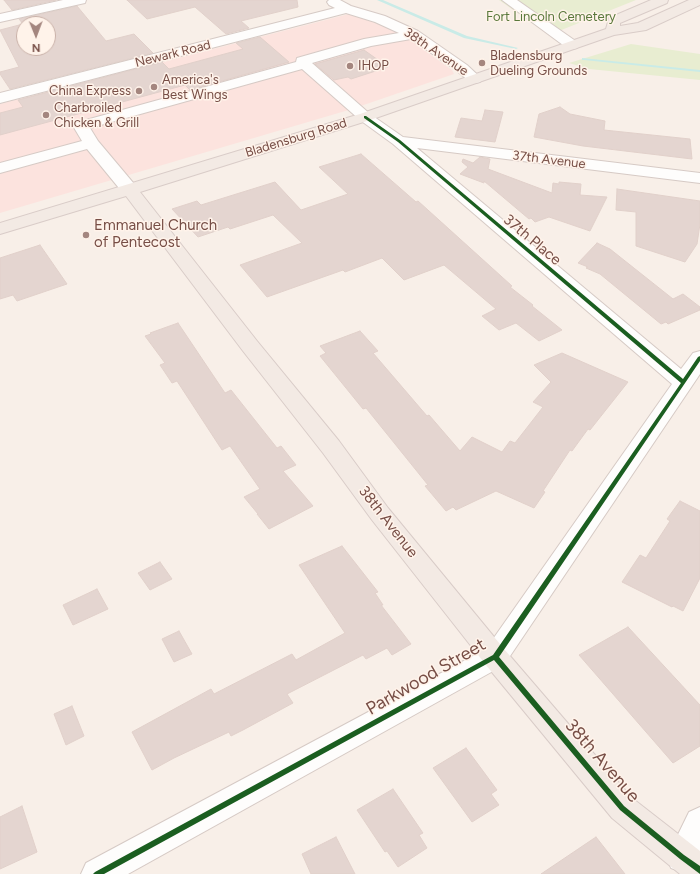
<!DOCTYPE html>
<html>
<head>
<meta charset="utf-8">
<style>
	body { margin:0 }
	#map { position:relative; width:700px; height:874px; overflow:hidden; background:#f8efe8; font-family:Figtree,sans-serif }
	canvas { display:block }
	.north { position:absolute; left:16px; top:16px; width:40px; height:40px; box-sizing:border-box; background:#fff3ea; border:1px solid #c9b1a8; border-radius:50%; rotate:179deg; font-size:11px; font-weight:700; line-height:16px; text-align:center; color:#774e46 }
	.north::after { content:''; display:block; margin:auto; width:14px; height:18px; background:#a4867f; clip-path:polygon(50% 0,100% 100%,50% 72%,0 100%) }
</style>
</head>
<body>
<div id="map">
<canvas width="700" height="874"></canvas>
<div class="north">N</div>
</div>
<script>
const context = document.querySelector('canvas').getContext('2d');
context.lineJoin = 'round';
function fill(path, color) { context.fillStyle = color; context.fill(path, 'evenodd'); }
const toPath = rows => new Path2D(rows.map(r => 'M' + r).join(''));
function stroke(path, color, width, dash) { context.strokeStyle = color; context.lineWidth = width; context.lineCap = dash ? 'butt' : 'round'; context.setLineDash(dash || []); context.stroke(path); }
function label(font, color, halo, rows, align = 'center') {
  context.font = font + ' Figtree,sans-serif'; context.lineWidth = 3; context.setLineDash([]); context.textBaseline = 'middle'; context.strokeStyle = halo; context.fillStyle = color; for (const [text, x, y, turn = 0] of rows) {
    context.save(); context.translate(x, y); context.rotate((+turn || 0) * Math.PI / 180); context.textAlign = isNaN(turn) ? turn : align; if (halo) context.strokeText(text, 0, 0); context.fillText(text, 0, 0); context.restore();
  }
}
const commercial = toPath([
	[349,14,393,29,406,37,452,70,454,74,352,109,0,213,0,104]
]);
const green = toPath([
	[499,0,636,0,549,35],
	[631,44,700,54,700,80,589,69,569,63]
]);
const stream = toPath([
	[377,0,383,0,467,36,518,48,516,49,464,38,377,0],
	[582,58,700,70,700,72,584,60,582,60,582,58]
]);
const building = toPath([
	[4,0,56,0,12,10,4,0],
	[127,0,297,0,298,7,241,21,249,28,226,34,195,7,147,19,127,0],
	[77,6,106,41,134,34,153,53,10,89,0,74,0,72,19,67,0,30,23,24,19,19,77,6],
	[24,24,48,24,48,48,24,48,24,24],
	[260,37,289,62,190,90,185,85,0,135,0,113,23,107,18,100,162,62,169,69,243,49,236,43,260,37],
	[364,50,388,67,351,79,348,77,334,80,315,64,364,50],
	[560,107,570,114,605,121,604,130,690,139,692,159,583,146,534,137,539,114,560,107],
	[485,110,503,112,495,142,455,137,461,118,482,121,485,110],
	[361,154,416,202,418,201,512,286,510,287,533,305,532,306,562,330,539,341,516,323,499,330,482,316,496,309,444,265,404,280,382,258,345,272,343,270,267,297,240,265,302,243,273,215,230,229,228,227,198,237,172,209,197,201,201,205,275,182,301,210,348,194,319,167,361,154],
	[480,157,490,159,488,169,552,193,553,183,559,184,559,182,581,184,580,195,607,197,590,231,549,217,535,222,531,218,529,219,484,181,484,183,460,174,468,167,462,162,463,159,473,163,480,157],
	[617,189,700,201,700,224,697,244,685,262,636,246,636,212,616,210,617,189],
	[597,243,610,249,673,299,683,294,700,307,700,310,668,324,666,322,661,324,600,274,586,268,588,267,578,263,597,243],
	[40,245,67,284,17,301,13,295,0,299,0,258,40,245],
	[178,323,225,393,231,390,277,448,281,446,296,465,283,471,313,506,269,529,257,514,258,514,244,497,260,489,230,446,222,450,177,381,172,383,160,365,165,363,145,336,151,334,150,333,178,323],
	[360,331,378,351,373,353,427,416,429,415,460,451,472,437,502,452,510,441,515,443,543,407,533,402,551,382,534,365,562,353,628,382,590,430,588,429,572,451,570,450,543,491,545,492,534,508,496,491,456,510,453,507,446,511,425,486,428,485,366,408,363,409,320,356,326,353,320,346,360,331],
	[680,501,700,511,700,578,683,611,673,606,672,607,622,582,640,555,646,558,670,521,667,519,680,501],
	[342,546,378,592,375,593,383,605,381,605,411,644,392,655,387,648,366,659,363,655,287,694,293,703,243,730,231,736,229,732,174,758,152,770,132,732,211,689,214,694,292,654,296,660,345,633,299,565,342,546],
	[160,562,172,579,150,590,138,573,160,562],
	[97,589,108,609,73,625,63,605,97,589],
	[628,627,700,705,700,746,673,763,579,655,628,627],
	[179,631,192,654,174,662,162,639,179,631],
	[72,706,84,736,66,745,54,714,72,706],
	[466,748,497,790,491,794,499,805,472,822,433,768,466,748],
	[393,789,423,833,419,835,427,848,398,867,387,851,385,852,357,810,393,789],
	[22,806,37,852,0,869,0,817,22,806],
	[336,837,355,874,311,874,302,854,336,837],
	[596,837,625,874,541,874,596,837]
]);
const minor = toPath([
	[63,0,86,0,85,3,0,22,0,14,63,0],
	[329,0,340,0,351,6,385,16,418,31,467,65,482,79,480,82,475,83,470,82,457,71,411,39,371,46,312,63,370,114,403,137,700,173,700,183,417,148,681,369,693,353,700,351,700,374,504,665,128,874,81,874,86,863,486,649,672,384,393,144,360,120,302,69,90,128,98,141,135,185,137,189,135,193,129,194,123,193,87,149,0,173,0,163,82,141,73,126,75,123,296,62,297,58,364,39,399,33,375,22,346,13,0,103,0,93,335,8,329,5,327,2,329,0],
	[502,0,517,0,577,42,579,45,577,48,572,49,567,48,502,0],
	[700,807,700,854,693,868,682,872,671,868,667,857,689,812,700,807]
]);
const major = toPath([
	[651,0,668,0,667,3,620,23,620,26,638,23,689,0,700,0,700,5,646,30,614,35,370,120,140,192,257,341,339,441,388,508,504,649,632,798,700,851,700,874,680,874,612,818,486,665,372,520,323,453,243,351,126,196,0,234,0,223,360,114,606,29,609,18,651,0]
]);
const cycleway = toPath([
	[364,116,366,116,400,140,683,379,698,357,700,356,700,361,499,657,624,806,684,855,700,866,700,874,680,859,620,810,494,660,104,874,93,874,95,872,493,655,681,383,398,142,364,118,364,116]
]);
const markers = [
	[482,63,4,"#a4867f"],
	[350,66,4,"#a4867f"],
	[154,87,4,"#a4867f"],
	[139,91,4,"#a4867f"],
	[46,115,4,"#a4867f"],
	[86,235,4,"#a4867f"]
];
const farParknames = [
	["Fort Lincoln Cemetery",551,17]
];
const farStreetnames = [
	["38th Avenue",436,52,34],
	["Newark Road",173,54,-14],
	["Bladensburg Road",296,138,-17],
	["37th Avenue",549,160,7]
];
const farPoinames = [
	["Bladensburg",490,56],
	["Dueling Grounds",490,71],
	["IHOP",358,66],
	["America's",162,80],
	["Best Wings",162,95],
	["China Express",131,91,"right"],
	["Charbroiled",54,108],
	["Chicken & Grill",54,123]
];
const poiNames = [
	["Emmanuel Church",94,226],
	["of Pentecost",94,243]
];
const streetNames = [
	["37th Place",532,240,40],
	["38th Avenue",388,522,52]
];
const nearStreetnames = [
	["Parkwood Street",426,677,-30],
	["38th Avenue",602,761,49]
];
fill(commercial, '#fce3de');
fill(green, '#e8edd1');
fill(stream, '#c9ebe7');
fill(building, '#e4d5d0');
stroke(building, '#e1d0ca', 1);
stroke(minor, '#d6cac5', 2);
stroke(major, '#d9ccc8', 2);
fill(minor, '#fefdfc');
fill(major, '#f3eae4');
fill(cycleway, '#1b5e20');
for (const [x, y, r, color] of markers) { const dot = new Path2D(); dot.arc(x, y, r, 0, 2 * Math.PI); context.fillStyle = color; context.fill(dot); stroke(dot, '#fff3ea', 1.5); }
label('13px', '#59783b', '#fff3ea', farParknames);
label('13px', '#774e46', '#fff3ea', farStreetnames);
label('13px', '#774e46', '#fff3ea', farPoinames, 'left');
label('15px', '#774e46', '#fff3ea', poiNames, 'left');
label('15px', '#774e46', '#fff3ea', streetNames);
label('18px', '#774e46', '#fff3ea', nearStreetnames);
</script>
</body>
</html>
